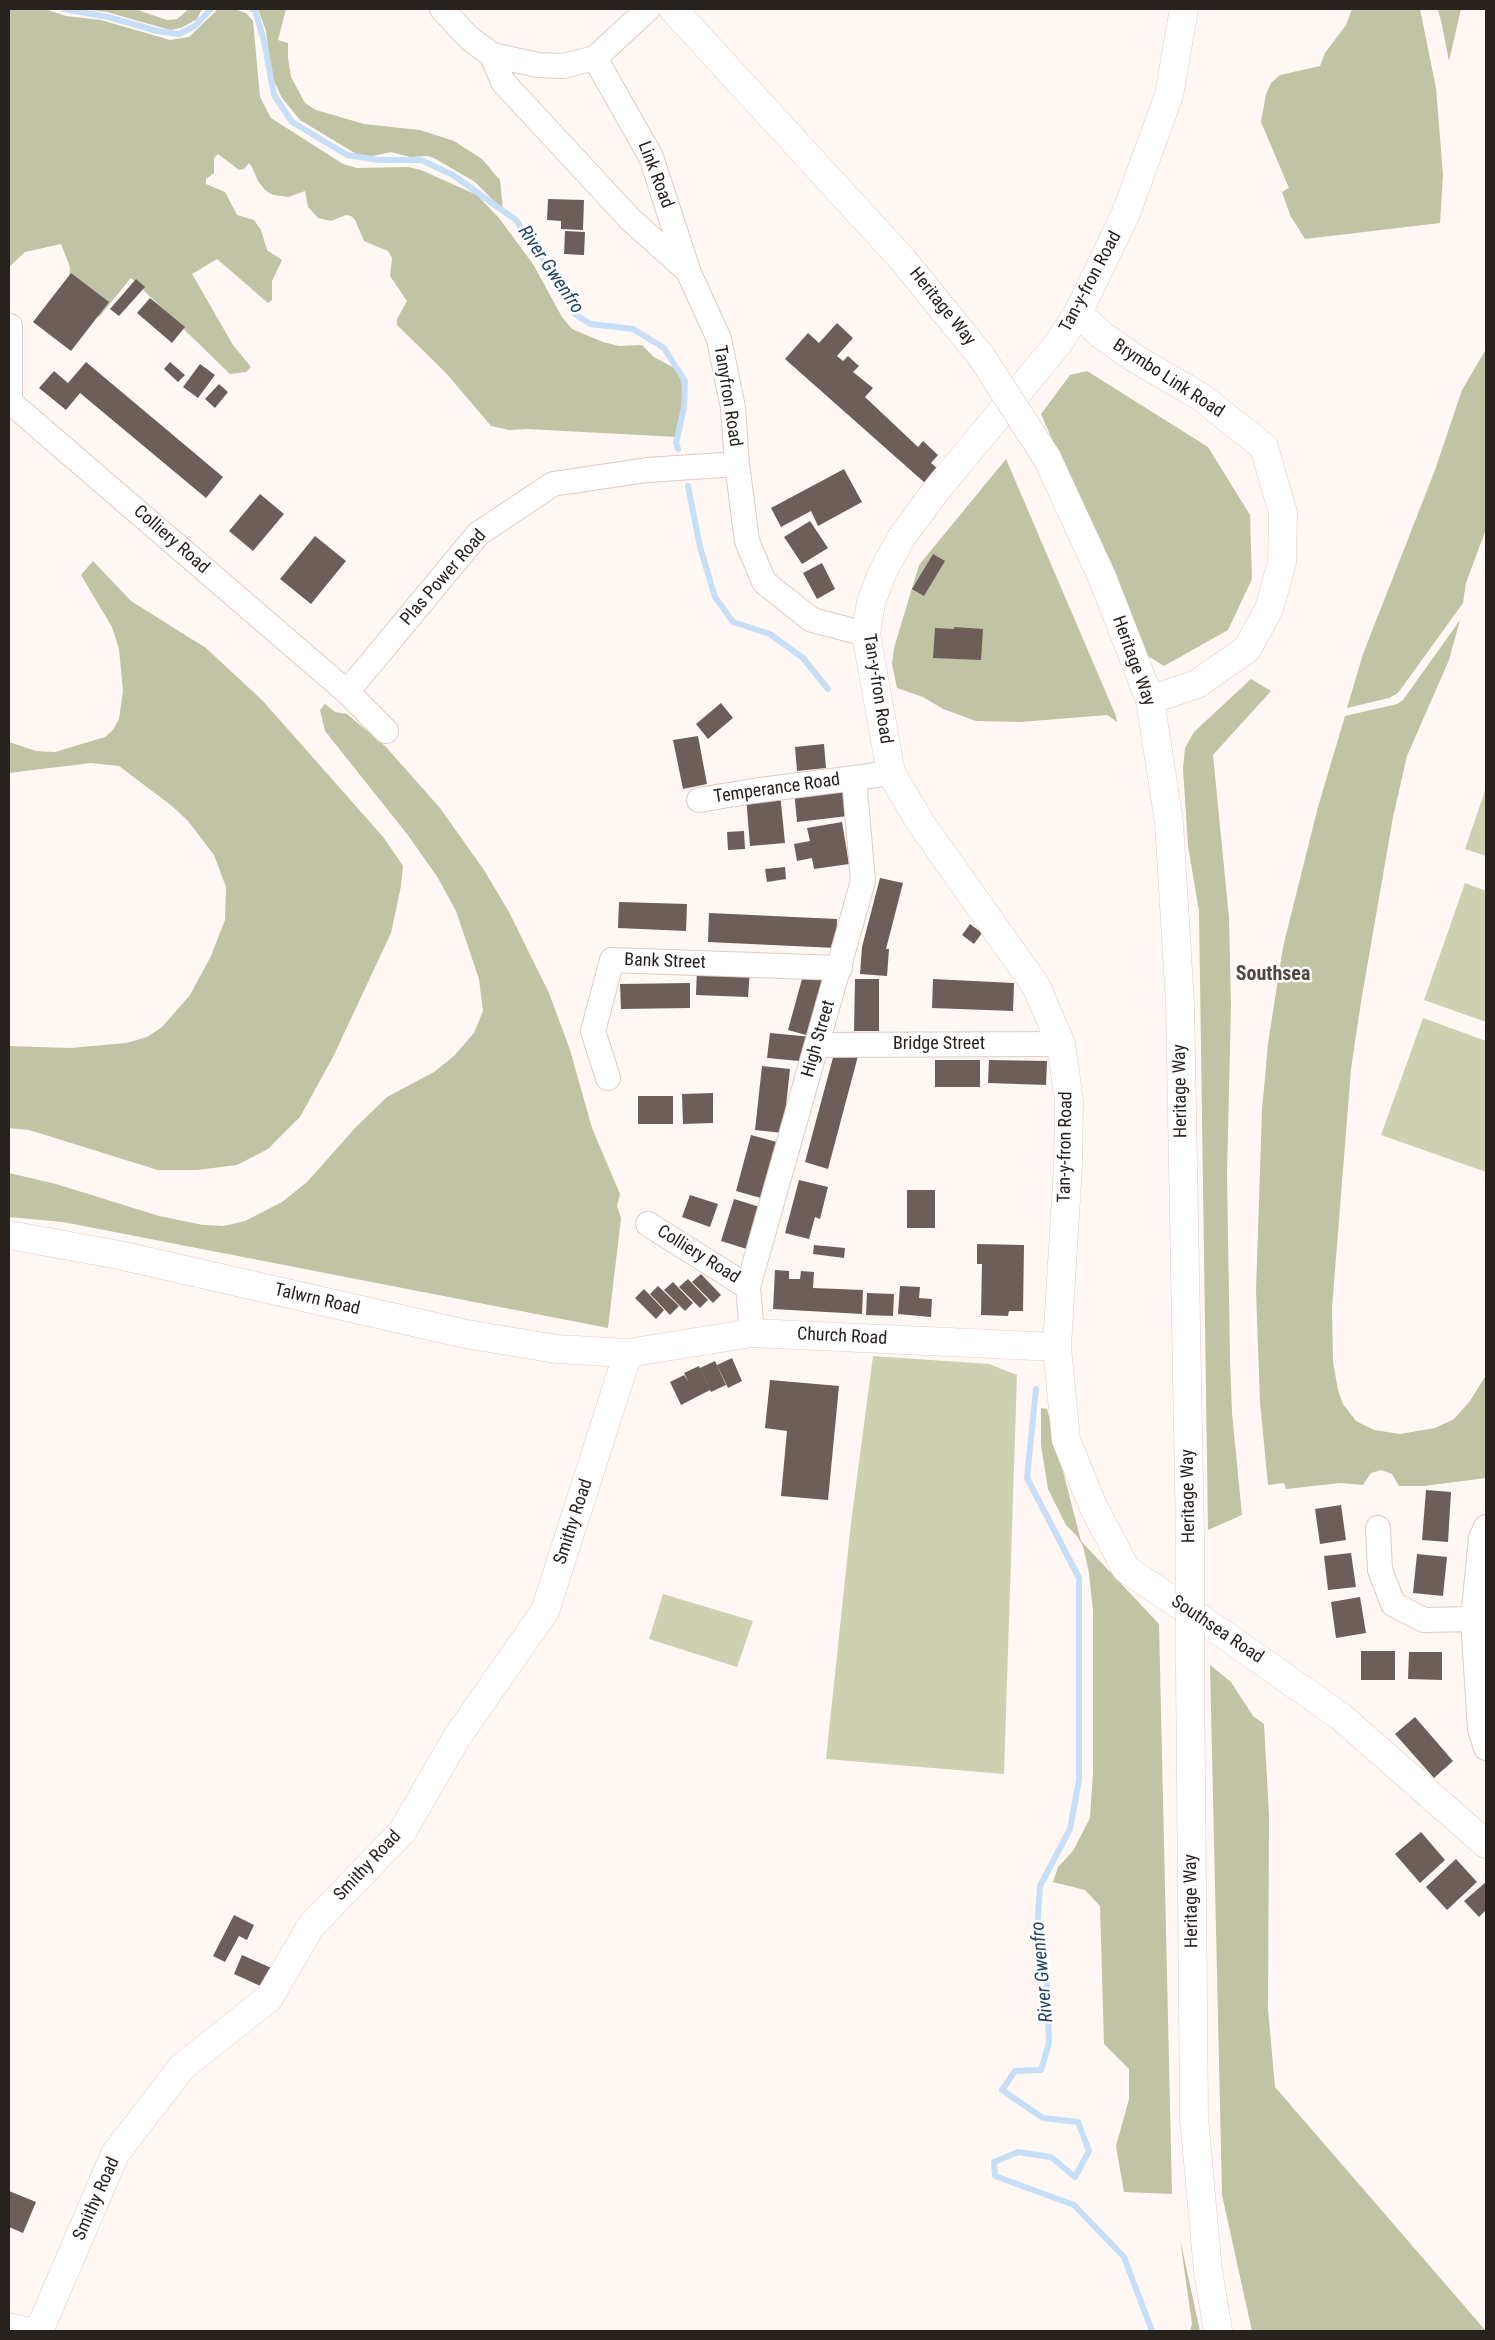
<!DOCTYPE html>
<html>
<head>
<meta charset="utf-8">
<style>
	body { margin:0 }
	#map { position:relative; width:1495px; height:2340px; overflow:hidden; background:#fef7f4; font-family:"Roboto Condensed",sans-serif }
	canvas { display:block }
	.frame { position:absolute; inset:0; border:10px solid #28221f; pointer-events:none }
</style>
</head>
<body>
<div id="map">
<canvas width="1495" height="2340"></canvas>
<div class="frame"></div>
</div>
<script>
const context = document.querySelector('canvas').getContext('2d');
context.lineJoin = 'round';
function fill(path, color) { context.fillStyle = color; context.fill(path, 'evenodd'); }
const toPath = rows => new Path2D(rows.map(r => 'M' + r).join(''));
function stroke(path, color, width, dash) { context.strokeStyle = color; context.lineWidth = width; context.lineCap = dash ? 'butt' : 'round'; context.setLineDash(dash || []); context.stroke(path); }
function label(font, color, halo, rows, align = 'center') {
  context.font = font + ' "Roboto Condensed",sans-serif'; context.lineWidth = 5; context.setLineDash([]); context.textBaseline = 'middle'; context.strokeStyle = halo; context.fillStyle = color; for (const [text, x, y, turn = 0] of rows) {
    context.save(); context.translate(x, y); context.rotate((+turn || 0) * Math.PI / 180); context.textAlign = isNaN(turn) ? turn : align; if (halo) context.strokeText(text, 0, 0); context.fillText(text, 0, 0); context.restore();
  }
}
const green = toPath([
	[1486,788,1486,856,1465,849],
	[1465,883,1486,891,1486,1022,1424,1000],
	[1423,1018,1486,1041,1486,1172,1381,1135],
	[873,1356,989,1364,1017,1375,1004,1774,826,1759,851,1523],
	[663,1594,753,1621,737,1667,649,1639]
]);
const forest = toPath([
	[9,9,44,9,66,16,101,20,170,40,189,37,218,9,234,9,246,13,253,21,260,97,271,118,343,164,357,168,408,167,421,170,477,195,499,218,533,264,562,317,572,329,603,342,619,346,642,345,654,357,678,370,684,390,677,437,527,429,509,430,491,426,446,373,397,325,397,319,407,301,390,276,392,258,388,251,364,241,355,220,351,216,346,215,331,221,318,218,308,207,305,191,288,197,273,195,265,190,258,181,252,167,249,163,244,169,239,170,218,154,214,158,214,173,206,179,206,184,225,192,237,215,254,220,261,230,267,250,282,260,272,281,272,300,268,303,217,259,192,274,233,345,251,367,246,372,230,374,131,278,99,317,65,287,69,283,70,267,61,244,25,252,9,267],
	[83,9,135,9,167,20,177,19,189,9,202,9,197,19,181,28,170,30,107,12],
	[258,9,286,9,278,40,288,43,288,58,291,77,305,103,316,110,364,124,420,130,454,141,482,159,500,180,503,210,475,182,434,158,427,156,410,157,391,152,373,156,358,155,300,120,282,98,272,77,266,31],
	[1352,9,1420,9,1436,88,1443,175,1440,223,1305,239,1290,215,1282,192,1289,188,1261,122,1266,94,1271,83,1280,75,1320,66,1325,53,1346,25],
	[1438,9,1461,9,1449,61,1442,25],
	[1486,349,1486,529,1466,583,1463,603,1398,693,1389,698,1347,708,1363,654,1435,470,1462,390],
	[1087,371,1208,447,1250,515,1252,579,1228,630,1164,666,1146,655,1041,414,1070,375],
	[1006,459,1116,716,1117,722,1107,715,1020,722,976,721,943,709,923,697,897,688,892,664,894,648,919,565],
	[93,561,131,601,206,648,263,701,384,838,403,866,401,886,391,933,333,1057,300,1117,268,1149,237,1165,197,1170,158,1170,29,1130,9,1128,9,1046,70,1048,126,1043,147,1037,162,1027,190,995,211,956,225,920,226,887,214,855,188,821,172,806,119,766,91,763,9,773,9,742,36,751,55,752,105,737,113,730,119,719,123,691,119,649,112,627,81,575],
	[1460,620,1449,660,1407,756,1393,817,1361,1002,1351,1069,1332,1308,1333,1362,1338,1390,1343,1404,1356,1421,1374,1430,1400,1434,1435,1428,1454,1419,1470,1401,1486,1375,1486,1478,1424,1486,1399,1486,1392,1474,1381,1470,1371,1473,1363,1485,1340,1483,1286,1489,1284,1483,1268,1485,1260,1402,1256,1291,1262,1110,1268,1044,1283,947,1318,807,1345,716,1397,704,1403,700],
	[1251,679,1271,691,1213,755,1229,918,1231,1005,1227,1174,1230,1359,1232,1413,1242,1515,1208,1530,1199,911,1188,846,1183,768,1185,748,1194,732],
	[325,704,335,712,347,714,386,747,440,808,484,870,509,912,549,993,570,1050,592,1128,620,1194,617,1206,621,1218,608,1328,63,1222,9,1217,9,1173,56,1184,159,1216,203,1225,224,1226,245,1221,282,1202,307,1182,356,1127,387,1097,434,1072,454,1056,474,1033,483,1011,479,979,456,911,438,878,407,834,325,731,320,710],
	[1041,1408,1047,1409,1081,1541,1159,1624,1172,2194,1124,2192,1116,2146,1129,2099,1129,2069,1104,2044,1100,1906,1085,1890,1053,1882,1058,1867,1073,1851,1090,1818,1093,1772,1093,1611,1089,1573,1083,1546,1077,1536,1066,1525,1048,1489,1041,1445],
	[1210,1665,1231,1682,1253,1716,1264,1724,1269,1815,1268,2009,1275,2087,1486,2331,1252,2331,1222,2195],
	[1180,2239,1200,2331,1190,2331,1192,2324]
]);
const stream = toPath([
	[64,9,108,17,157,31,179,34,195,26,211,9],
	[252,9,255,10,264,41,274,95,292,122,347,155,378,160,421,160,453,175,516,220,549,268,575,314,590,324,633,329,664,348,685,381,684,408,676,443,678,449],
	[688,486,700,547,715,597,733,622,770,634,803,658,828,689],
	[1036,1389,1027,1478,1079,1578,1079,1780,1070,1829,1040,1886,1037,1933,1047,1983,1049,2043,1041,2070,1015,2071,1002,2090,1043,2118,1078,2122,1089,2151,1075,2177,1051,2157,1018,2152,994,2162,995,2176,1074,2205,1124,2257,1152,2331]
]);
const building = toPath([
	[548,199,584,200,583,230,561,229,561,221,547,220],
	[565,231,585,232,584,255,564,254],
	[71,273,109,302,71,351,33,322],
	[136,279,145,287,119,316,110,309],
	[150,298,185,327,172,343,137,313],
	[837,323,853,338,837,356,843,361,848,356,859,366,853,372,873,388,865,397,918,447,923,441,938,455,931,463,938,469,925,483,785,359,808,333,819,343],
	[86,362,223,477,206,498,80,393,66,410,39,388,54,371,68,383],
	[170,362,185,375,178,382,164,369],
	[200,364,215,375,198,398,183,387],
	[219,384,228,392,215,408,205,399],
	[844,469,862,502,818,526,811,511,781,527,771,508],
	[260,494,284,514,253,551,229,531],
	[810,521,828,548,802,564,784,537],
	[315,536,346,561,311,604,280,579],
	[933,554,945,561,924,596,912,589],
	[822,563,835,589,817,599,803,573],
	[954,627,983,629,981,660,933,658,935,628,954,629],
	[721,703,733,718,708,739,696,724],
	[698,736,707,784,683,789,673,740],
	[824,744,826,768,797,771,795,747],
	[845,784,848,816,797,822,794,790],
	[780,793,785,843,750,846,746,796],
	[842,822,849,864,814,869,812,858,797,861,794,844,810,841,807,828],
	[744,831,745,849,728,850,727,832],
	[785,867,786,879,767,882,765,869],
	[880,878,903,883,886,949,889,949,887,976,860,974,862,947],
	[619,902,687,904,686,931,618,928],
	[709,913,837,919,836,948,708,942],
	[970,924,982,933,974,944,962,935],
	[697,968,750,970,748,997,696,995],
	[805,968,830,975,813,1037,788,1030],
	[855,979,879,979,879,1031,854,1031],
	[933,979,1014,983,1013,1011,932,1008],
	[690,983,690,1008,621,1009,620,984],
	[770,1033,812,1037,810,1062,767,1058],
	[835,1050,858,1056,828,1169,805,1162],
	[935,1060,980,1060,980,1087,935,1087],
	[989,1060,1047,1061,1046,1085,988,1083],
	[762,1066,790,1069,783,1133,755,1130],
	[713,1093,713,1123,683,1124,682,1094],
	[638,1096,673,1096,673,1124,638,1124],
	[751,1135,777,1142,761,1198,736,1191],
	[799,1180,828,1187,820,1219,815,1217,809,1239,785,1233],
	[907,1190,935,1190,935,1228,907,1228],
	[690,1195,718,1204,710,1227,682,1217],
	[734,1199,763,1208,750,1250,721,1241],
	[977,1244,1024,1245,1023,1311,1009,1311,1008,1316,981,1315,982,1264,977,1264],
	[814,1245,845,1248,844,1258,813,1254],
	[775,1270,789,1271,789,1279,800,1279,801,1271,814,1272,813,1288,863,1290,862,1314,773,1309],
	[701,1274,721,1295,713,1303,692,1282],
	[688,1279,708,1300,700,1308,679,1287],
	[673,1282,693,1303,685,1311,664,1290],
	[658,1286,679,1306,670,1315,650,1294],
	[900,1286,920,1287,919,1298,932,1299,931,1317,898,1314],
	[644,1289,664,1310,656,1319,635,1298],
	[867,1293,894,1294,893,1316,866,1315],
	[732,1358,742,1381,728,1388,717,1365],
	[715,1361,726,1385,711,1392,700,1368],
	[699,1366,710,1390,681,1405,670,1382,684,1375,688,1381,684,1373],
	[770,1380,839,1386,828,1500,781,1496,787,1431,765,1428],
	[1426,1490,1451,1492,1448,1542,1422,1540],
	[1341,1505,1346,1540,1320,1544,1315,1509],
	[1351,1553,1356,1587,1328,1590,1324,1556],
	[1417,1554,1447,1557,1443,1596,1413,1593],
	[1360,1597,1366,1633,1336,1638,1331,1602],
	[1361,1651,1395,1651,1395,1680,1361,1680],
	[1409,1652,1442,1652,1442,1680,1408,1679],
	[1415,1717,1453,1761,1434,1778,1395,1734],
	[1421,1832,1445,1860,1420,1883,1395,1854],
	[1456,1859,1477,1882,1447,1910,1426,1887],
	[1486,1882,1486,1910,1479,1917,1464,1901],
	[234,1915,254,1925,247,1940,239,1936,225,1962,213,1956],
	[242,1955,276,1970,267,1989,234,1974],
	[9,2191,36,2202,23,2233,9,2227]
]);
const street = toPath([
	[442,9,469,38,492,55,538,65,563,66,595,58,648,9],
	[492,55,503,82,631,220,688,271,719,339,733,408,737,464,747,541,764,582,812,620,866,634],
	[595,58,651,157,688,270],
	[10,326,10,402,347,692,386,731],
	[347,692,478,534,553,484,647,470,737,464],
	[699,800,753,791,854,778],
	[817,1045,1061,1044],
	[608,1078,593,1031,612,960,840,968],
	[648,1224,748,1287],
	[752,1333,748,1287,863,881,854,778,891,773],
	[1486,1527,1481,1538,1473,1619,1480,1729,1486,1748],
	[1378,1528,1380,1570,1393,1604,1424,1620,1473,1619]
]);
const secondary = toPath([
	[673,9,903,260,981,356],
	[1184,9,1169,95,1126,213,1078,313,1057,345,938,488,901,538,883,571,871,602,866,634,891,773,920,822,1036,986,1061,1044,1069,1101,1068,1165,1057,1347,1066,1440,1093,1506,1126,1569,1216,1629,1340,1716,1486,1844],
	[1078,313,1100,334,1136,359,1201,397,1264,447,1283,513,1282,562,1269,609,1247,649,1197,684,1150,700],
	[1047,458,1102,577,1150,700,1169,822,1180,1004,1190,1537],
	[9,1235,119,1255,466,1334,556,1349,628,1353,752,1333,1057,1347],
	[1190,1667,1194,2118,1208,2271,1218,2331],
	[9,2327,24,2331],
	[35,2331,42,2324,115,2154,182,2067,269,1998,311,1926,402,1832,457,1737,545,1611,628,1353]
]);
const secondaryBridge = toPath([
	[981,356,1047,458],
	[1190,1667,1190,1537]
]);
const streetNames = [
	["Link Road",655,175,69],
	["Tan-y-fron Road",1091,282,-62],
	["Heritage Way",942,307,51],
	["Brymbo Link Road",1168,379,33],
	["Tanyfron Road",727,396,81],
	["Colliery Road",171,540,41],
	["Plas Power Road",444,578,-49],
	["Heritage Way",1133,661,70],
	["Tan-y-fron Road",877,689,81],
	["Temperance Road",777,789,-8],
	["Bank Street",665,962,2],
	["High Street",819,1039,-74],
	["Bridge Street",939,1044],
	["Heritage Way",1181,1091,-91],
	["Tan-y-fron Road",1066,1147,-89],
	["Colliery Road",698,1255,32],
	["Talwrn Road",317,1300,13],
	["Church Road",842,1337,3],
	["Heritage Way",1189,1496,-91],
	["Smithy Road",574,1522,-72],
	["Southsea Road",1217,1630,34],
	["Smithy Road",368,1866,-47],
	["Heritage Way",1192,1901,-91],
	["Smithy Road",97,2199,-66]
];
const waterNames = [
	["River Gwenfro",550,270,56],
	["River Gwenfro",1043,1972,-95]
];
const quarterNames = [
	["Southsea",1273,975]
];
fill(green, '#cdd1b2');
fill(forest, '#c0c3a4');
stroke(stream, '#c7def7', 6);
fill(building, '#6e5e5a');
stroke(street, '#dccbc3', 26);
stroke(secondary, '#dccbc3', 29);
stroke(street, '#fff', 24);
stroke(secondary, '#fff', 28);
stroke(secondaryBridge, '#dccbc3', 29, []);
stroke(secondaryBridge, '#fff', 28);
label('18px', '#28221f', '#fff', streetNames);
label('italic 19px', '#1e4365', '#fff', waterNames);
label('bold 20px', '#53453f', '#fff', quarterNames);
</script>
</body>
</html>
